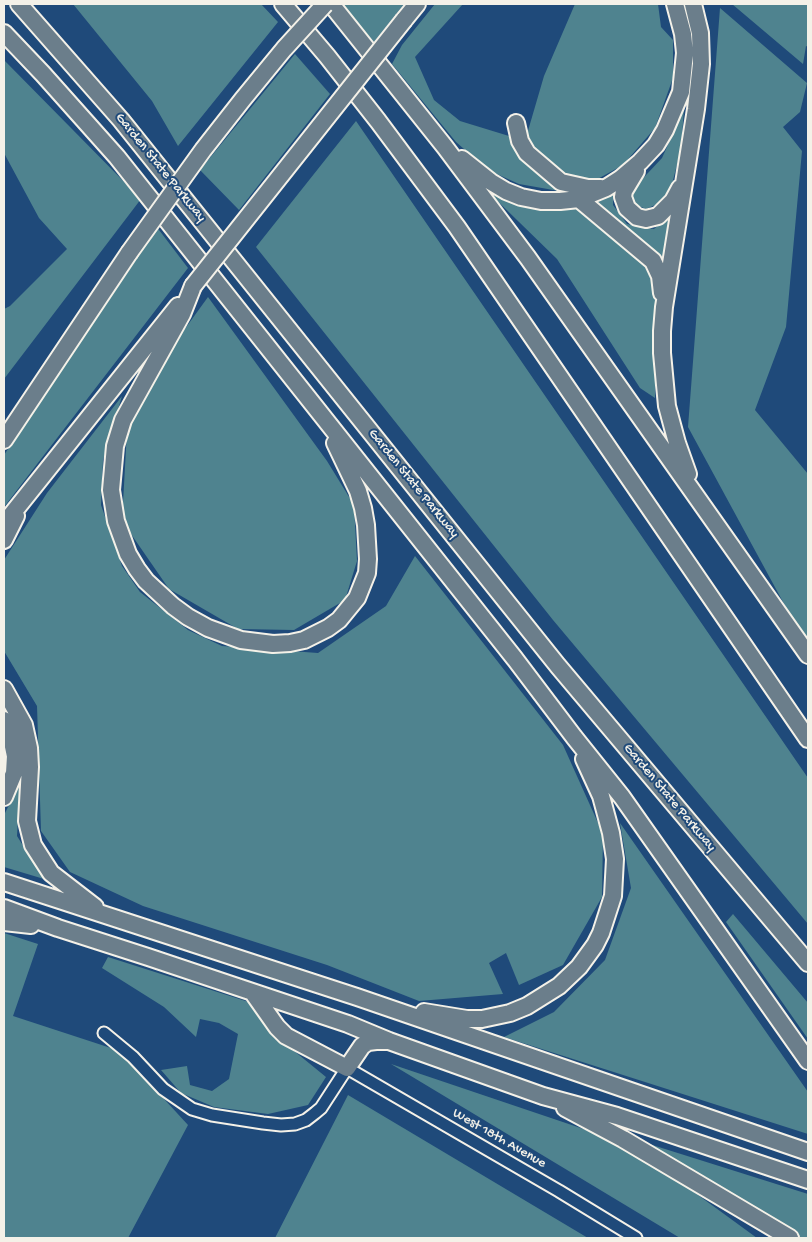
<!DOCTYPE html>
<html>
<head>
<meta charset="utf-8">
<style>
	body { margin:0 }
	#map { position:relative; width:812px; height:1242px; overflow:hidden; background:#1f4a7a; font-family:"Gochi Hand",sans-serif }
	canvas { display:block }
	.frame { position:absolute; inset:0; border:5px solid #f4f1e8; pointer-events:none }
</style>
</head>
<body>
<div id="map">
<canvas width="812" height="1242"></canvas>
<div class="frame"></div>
</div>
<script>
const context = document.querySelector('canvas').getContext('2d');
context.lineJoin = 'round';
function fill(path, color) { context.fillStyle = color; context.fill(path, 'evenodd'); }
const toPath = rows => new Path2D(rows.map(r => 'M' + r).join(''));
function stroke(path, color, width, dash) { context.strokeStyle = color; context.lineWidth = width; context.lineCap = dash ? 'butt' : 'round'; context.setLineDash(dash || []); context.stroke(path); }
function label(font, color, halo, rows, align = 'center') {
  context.font = font + ' "Gochi Hand",sans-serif'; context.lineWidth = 4; context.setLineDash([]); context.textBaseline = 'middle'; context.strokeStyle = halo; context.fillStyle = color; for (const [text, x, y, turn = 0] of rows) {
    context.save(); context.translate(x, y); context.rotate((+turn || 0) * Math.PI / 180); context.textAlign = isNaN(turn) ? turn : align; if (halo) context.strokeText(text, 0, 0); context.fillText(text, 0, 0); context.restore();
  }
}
const green = toPath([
	[73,4,261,4,278,22,178,146,152,101],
	[341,4,404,4,374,42],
	[435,4,463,4,415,57,434,100,460,121,509,136,520,157,559,191,519,184,488,170,456,142,392,64,402,45],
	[575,4,658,4,661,27,673,40,673,78,655,128,623,165,594,181,573,181,525,141,544,76],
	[732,4,808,4,808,47,806,46,803,64],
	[720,8,807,83,800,112,783,127,802,151,786,327,755,410,808,474,808,648,688,427],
	[295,54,330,94,239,210,200,170],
	[4,60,141,199,4,379,4,309,10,306,67,249,39,218,4,153],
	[684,109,681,149,671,188,660,203,646,209,632,203,632,190,662,158],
	[356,121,808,778,808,924,553,620,256,247],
	[480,184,578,204,645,262,655,283,655,398,640,388,557,259],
	[613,192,613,205,627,224,654,229,671,213,663,264,589,201],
	[156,226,188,268,4,507,4,455],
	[208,297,327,461,354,505,357,561,345,600,294,630,238,629,169,589,122,521,127,431,158,366],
	[122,396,103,460,101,505,122,566,140,592,188,630,222,646,318,653,386,606,415,556,563,745,603,834,602,897,563,965,519,985,506,953,489,963,503,994,419,1001,327,965,143,906,70,872,41,831,37,706,4,651,4,560,47,493],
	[20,783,17,836,44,879,4,867,4,815],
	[620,823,808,1092,808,1134,504,1037,554,1012,605,960,631,888],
	[733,914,808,1003,808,1039,726,922],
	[4,933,38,944,13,1016,120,1051,188,1125,128,1238,4,1238],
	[108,957,255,1004,266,1028,326,1077,308,1105,268,1114,214,1107,181,1093,161,1070,187,1066,190,1085,212,1091,229,1079,238,1034,219,1023,200,1019,196,1037,164,1007,102,968],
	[391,1064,628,1144,757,1238,680,1238],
	[348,1095,588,1238,275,1238],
	[646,1143,808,1194,808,1238,801,1238]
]);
const minor = toPath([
	[104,1033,133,1057,163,1089,192,1109,212,1115,263,1123,281,1125,295,1124,306,1120,315,1113,321,1108,347,1068,559,1191,636,1238]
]);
const highway = toPath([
	[19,4,121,120,558,666,808,963],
	[283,4,327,56,378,121,457,227,808,739],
	[331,4,445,147,528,258,808,655],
	[404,20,417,4],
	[4,33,43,74,117,157,515,659,574,737,622,797,808,1061],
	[516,123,520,141,527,153,561,182,588,188,601,188],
	[462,159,491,182,506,191,521,197,541,201,560,201,579,199,606,188,620,179,640,162,656,145,665,130,681,92,685,53,683,34,675,4],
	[636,171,624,191,623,197,627,208,637,217,646,219,658,216,673,201,680,188],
	[579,199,653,261,660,276,662,293],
	[193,286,182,314,123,420,115,446,111,490,116,521,128,554,137,569,146,581,173,606,188,617,208,628,241,640,273,644,290,643,304,640,328,628,339,620,357,598,367,573,368,559,366,525,363,508,358,491,335,443],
	[4,440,129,253],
	[688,474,677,443,667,406,662,353,662,331,664,307,696,109,701,64,700,33,693,4],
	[4,524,178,306],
	[4,540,16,516],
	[4,689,24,725,29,748,30,767,27,821,33,845,51,873,95,907],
	[4,720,10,732,15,756,14,773,4,797],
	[4,882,357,997,808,1152],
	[4,908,58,928,148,957,348,1024,389,1041,543,1096,617,1116,808,1180],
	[4,922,31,925],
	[253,993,277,1027,286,1036,347,1068,362,1046,368,1042,376,1041,387,1041],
	[424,1012,467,1019,482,1019,510,1013,527,1006,559,986,579,967,595,945,601,933,613,896,615,859,611,833,601,796,584,759],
	[565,1108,623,1139,790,1238]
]);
const highwayBridge = toPath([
	[129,253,203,150,243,99,284,49,325,4],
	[193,286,404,20]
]);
const streetNames = [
	["Garden State Parkway",160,168,51],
	["Garden State Parkway",413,484,51],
	["Garden State Parkway",669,798,50],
	["West 18th Avenue",499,1139,30]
];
fill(green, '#4f838f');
stroke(minor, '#f4f1e8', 15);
stroke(highway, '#f4f1e8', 20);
stroke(minor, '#1f4a7a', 11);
stroke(highway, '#6b7e8b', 16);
stroke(highwayBridge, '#f4f1e8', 20, []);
stroke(highwayBridge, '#6b7e8b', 16);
label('14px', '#f4f1e8', '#1f4a7a', streetNames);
</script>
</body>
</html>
